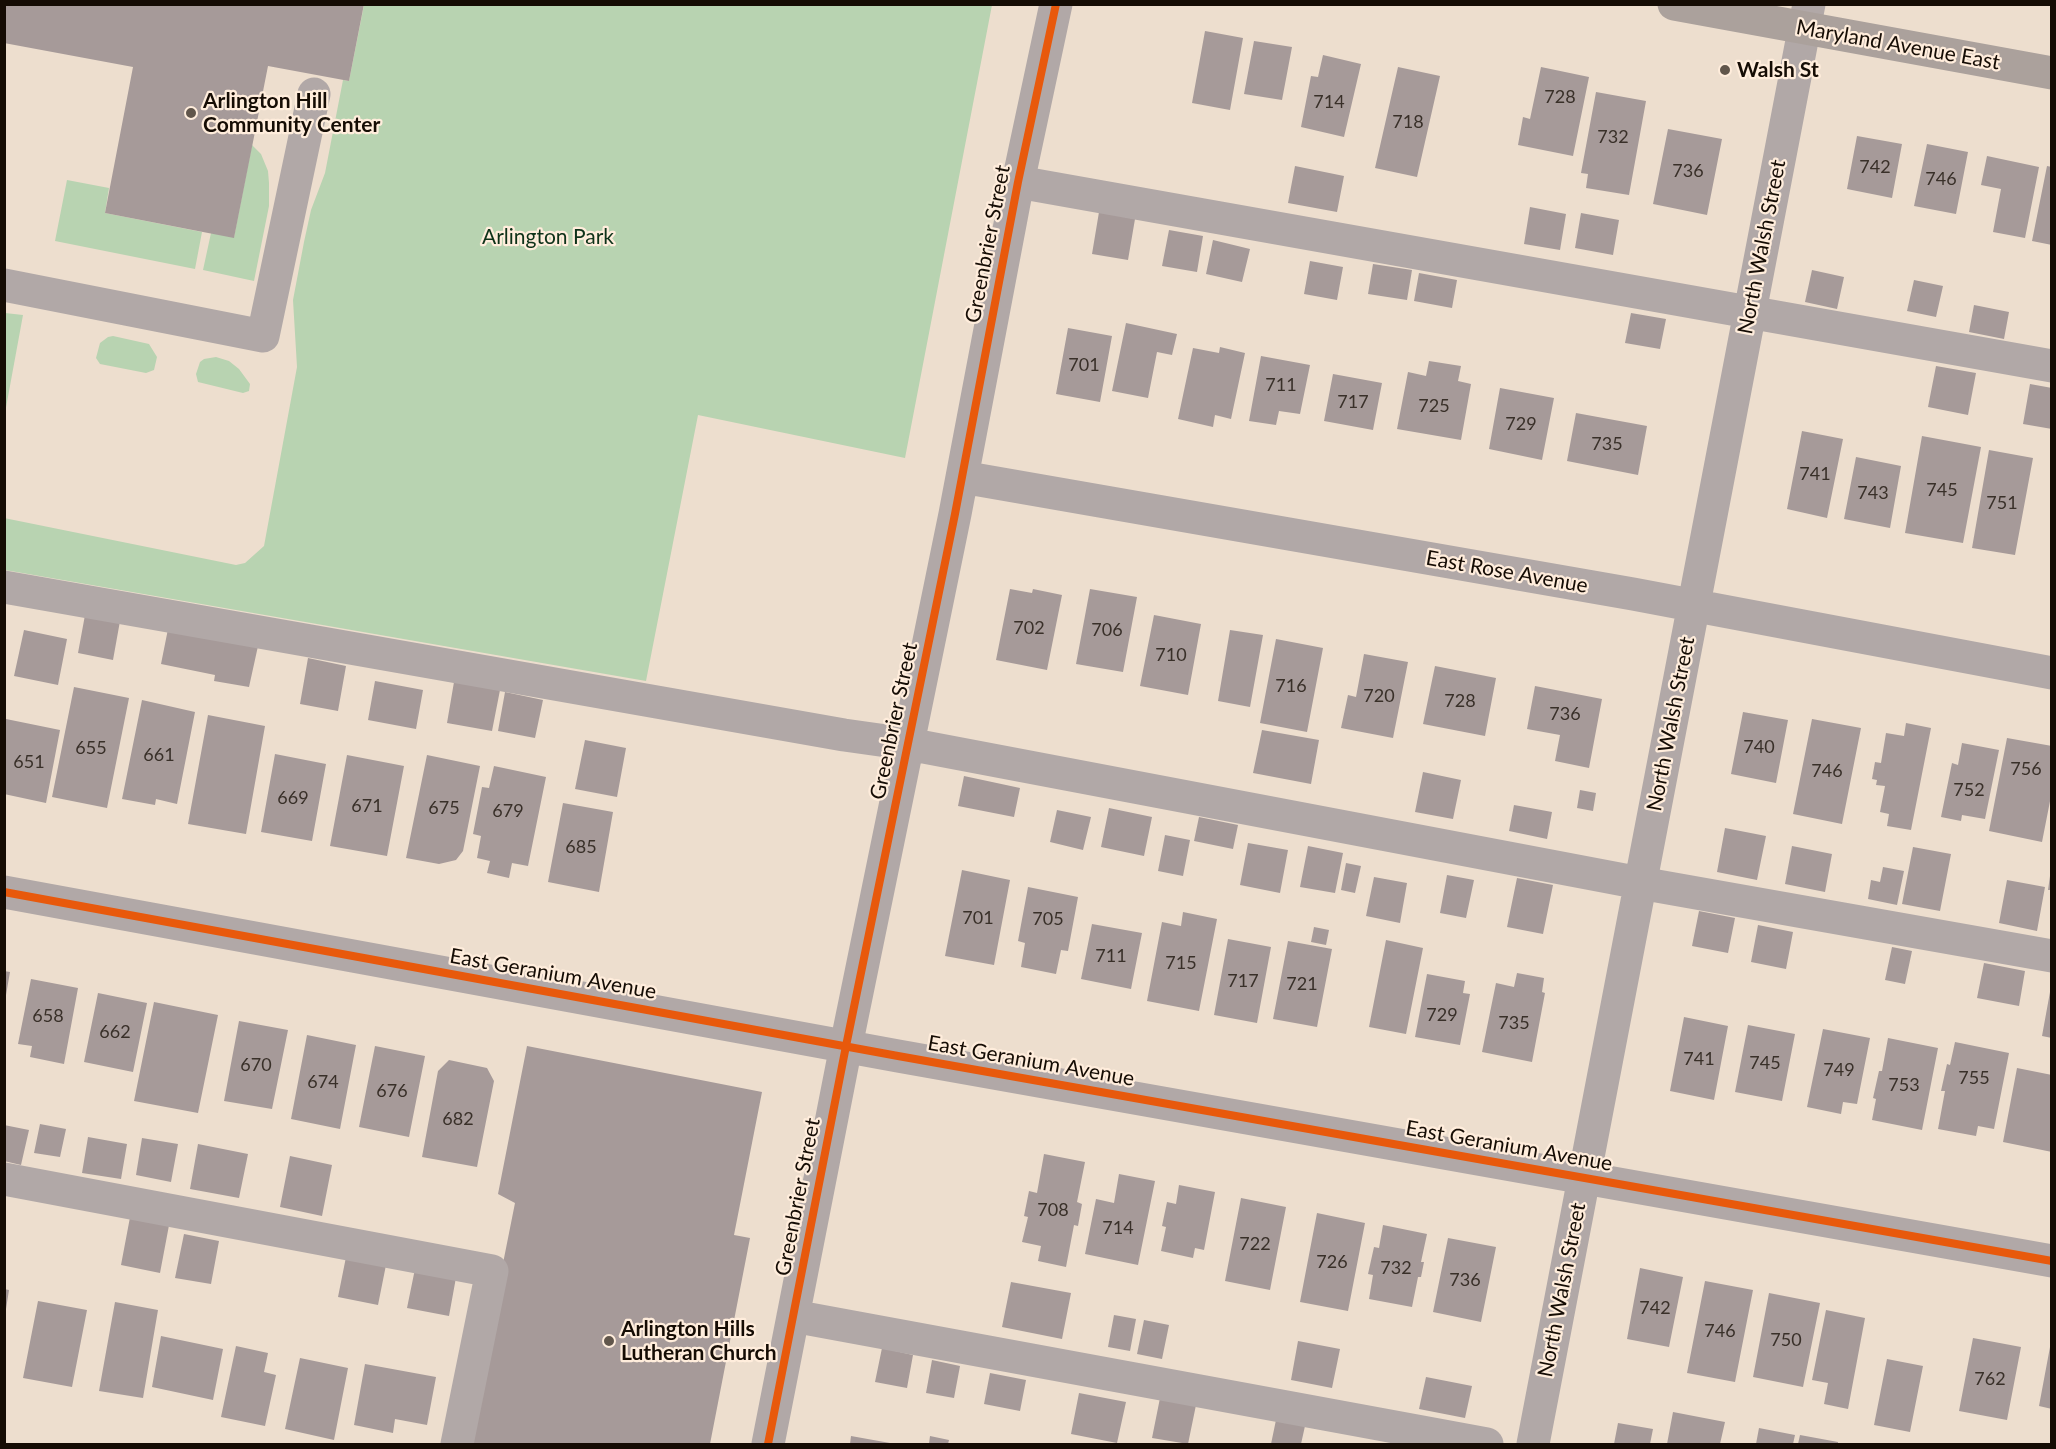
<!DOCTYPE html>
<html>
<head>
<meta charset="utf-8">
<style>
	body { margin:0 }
	#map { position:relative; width:2056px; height:1449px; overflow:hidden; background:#eddece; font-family:Lato,sans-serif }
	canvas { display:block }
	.frame { position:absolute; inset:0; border:6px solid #150c04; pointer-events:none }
</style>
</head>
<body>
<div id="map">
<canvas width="2056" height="1449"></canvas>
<div class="frame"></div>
</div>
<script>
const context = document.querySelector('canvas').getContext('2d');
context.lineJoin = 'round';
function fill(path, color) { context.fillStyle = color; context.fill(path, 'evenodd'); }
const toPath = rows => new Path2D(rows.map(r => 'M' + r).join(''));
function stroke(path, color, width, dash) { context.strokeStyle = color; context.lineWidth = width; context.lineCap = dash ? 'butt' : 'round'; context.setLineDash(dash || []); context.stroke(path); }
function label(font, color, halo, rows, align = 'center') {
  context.font = font + ' Lato,sans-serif'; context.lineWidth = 4.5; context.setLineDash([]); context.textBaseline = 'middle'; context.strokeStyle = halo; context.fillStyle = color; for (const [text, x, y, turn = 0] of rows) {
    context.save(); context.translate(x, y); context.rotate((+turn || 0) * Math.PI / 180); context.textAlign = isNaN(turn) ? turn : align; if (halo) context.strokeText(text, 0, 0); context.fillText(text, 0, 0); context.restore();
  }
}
const green = toPath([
	[364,5,992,5,905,458,698,415,646,681,5,570,4,518,236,565,245,563,264,546,297,367,293,300,304,242,311,210,325,173,343,80,349,81],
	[252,145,261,154,268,171,269,183,269,206,254,281,203,270,211,233,234,237],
	[67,180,109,188,105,213,202,232,195,269,55,241],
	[5,313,23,315,5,413,4,313],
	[113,336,149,344,157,357,154,370,146,373,100,364,96,358,100,343,108,337],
	[216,357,229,361,239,369,250,384,249,391,243,393,198,382,196,374,200,362,204,359]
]);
const building = toPath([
	[4,4,364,4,349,81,268,66,234,238,105,213,133,67,4,43],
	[1205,31,1243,38,1230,110,1192,103],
	[1254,41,1292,47,1282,100,1244,94],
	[1323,55,1361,64,1344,137,1301,127,1311,76,1318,77],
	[1398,67,1440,76,1417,177,1375,168],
	[1541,67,1589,77,1573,156,1518,145,1523,117,1530,119],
	[1596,92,1646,101,1629,195,1586,188,1588,174,1581,173],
	[1668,129,1722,139,1707,215,1653,204],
	[1857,136,1902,144,1892,198,1847,189],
	[1927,144,1968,152,1956,214,1914,206],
	[1987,156,2039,167,2025,238,1993,232,2001,189,1981,185],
	[1295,166,1344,176,1337,212,1288,203],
	[2047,166,2052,167,2052,245,2032,241],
	[1530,207,1566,214,1560,250,1524,244],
	[1099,212,1135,219,1128,260,1092,254],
	[1581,213,1619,220,1613,255,1575,248],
	[1169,230,1203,236,1197,272,1162,266],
	[1213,240,1250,249,1242,282,1206,274],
	[1310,261,1343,267,1337,300,1304,294],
	[1373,264,1412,270,1407,300,1368,294],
	[1812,270,1844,277,1837,309,1805,302],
	[1419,273,1457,280,1452,308,1414,301],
	[1914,280,1943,286,1936,317,1907,311],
	[1974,305,2009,312,2004,339,1969,332],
	[1631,313,1666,319,1660,349,1625,343],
	[1126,323,1177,334,1172,355,1157,352,1148,398,1112,391],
	[1068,328,1112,336,1100,402,1056,394],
	[1220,347,1245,353,1231,419,1215,415,1213,427,1178,419,1193,348,1219,353],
	[1261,356,1310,365,1300,414,1279,411,1276,425,1249,421],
	[1429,361,1461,366,1458,381,1471,384,1461,440,1397,429,1408,372,1426,376],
	[1936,366,1976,373,1968,415,1928,407],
	[1333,374,1382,383,1373,430,1324,421],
	[2030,384,2052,388,2052,429,2023,424],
	[1500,388,1554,398,1542,460,1489,449],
	[1576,413,1647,426,1638,475,1567,461],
	[1802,431,1843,439,1827,518,1787,509],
	[1922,436,1981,447,1963,543,1905,533],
	[1989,450,2033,458,2015,555,1972,548],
	[1856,457,1901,466,1890,528,1844,519],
	[1010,589,1032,593,1033,589,1062,595,1047,670,996,660],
	[1090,589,1137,597,1123,672,1076,664],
	[85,615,120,621,113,660,78,653],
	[1154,615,1201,624,1188,695,1140,686],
	[168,629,258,646,249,687,214,681,215,675,161,664],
	[24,630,67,639,58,685,14,676],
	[1230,630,1263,635,1250,707,1218,701],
	[1276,639,1323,648,1307,732,1260,723],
	[1364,654,1408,662,1393,738,1341,728,1348,695,1356,697],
	[308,658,346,666,338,711,300,704],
	[1435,666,1496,678,1485,736,1423,724],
	[375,681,423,690,416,729,368,720],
	[454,682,500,690,492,731,447,723],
	[1535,686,1602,699,1589,768,1555,761,1560,735,1527,729],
	[74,687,129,698,107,808,52,797],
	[505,692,543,700,535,738,498,731],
	[142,700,195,712,177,804,156,799,155,805,122,799],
	[1743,712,1788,720,1776,783,1731,774],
	[208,715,265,726,246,834,188,824],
	[6,719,60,730,46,803,4,794],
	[1812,719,1861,728,1842,824,1793,814],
	[1906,723,1931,728,1911,830,1887,826,1889,814,1880,812,1885,786,1876,785,1877,780,1872,779,1875,762,1881,763,1886,733,1904,736],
	[1262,730,1319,740,1311,784,1253,773],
	[2007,738,2052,746,2052,791,2042,842,1989,831],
	[585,740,626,748,617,797,575,789],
	[1962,743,1999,750,1985,819,1962,815,1961,821,1941,817,1952,763,1958,765],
	[275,754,326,764,312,841,261,832],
	[347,755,404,766,387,856,330,846],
	[427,755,480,766,463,851,456,860,439,864,406,858],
	[494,766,546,777,528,866,512,863,509,878,487,873,490,861,477,858,481,836,473,834,482,787,489,788],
	[1423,772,1461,780,1453,819,1415,812],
	[964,776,1020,788,1014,817,958,806],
	[1580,790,1596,793,1593,811,1577,808],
	[563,803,613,812,599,892,548,882],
	[1514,805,1552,812,1547,839,1509,831],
	[1109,808,1152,817,1144,856,1101,847],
	[1057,810,1091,817,1083,850,1050,842],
	[1199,817,1238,825,1233,849,1194,841],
	[1725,828,1766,836,1757,880,1717,872],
	[1165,835,1190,840,1183,876,1158,871],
	[1248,843,1288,850,1280,893,1240,885],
	[1308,846,1343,853,1335,893,1300,887],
	[1792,846,1832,854,1825,892,1785,884],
	[1913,847,1951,854,1940,911,1902,904],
	[1346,863,1361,866,1355,893,1341,890],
	[1883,867,1904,871,1897,905,1868,899,1871,880,1880,882],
	[962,870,1010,880,994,965,945,956],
	[1447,875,1474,880,1466,918,1440,913],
	[2050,876,2052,876,2052,890,2048,890],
	[1374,877,1407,883,1400,923,1366,916],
	[1517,878,1553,885,1543,934,1507,927],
	[2007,880,2045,887,2037,931,1999,923],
	[1028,887,1078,897,1068,951,1061,950,1056,974,1021,967,1025,943,1018,941],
	[1699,911,1735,918,1728,953,1692,946],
	[1183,912,1217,919,1199,1011,1147,1001,1162,922,1181,926],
	[1092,924,1142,933,1131,989,1081,979],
	[1758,925,1793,932,1786,969,1751,962],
	[1314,927,1329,930,1326,945,1311,942],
	[1228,939,1271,947,1257,1023,1214,1015],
	[1386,940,1423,948,1406,1034,1369,1027],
	[1288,941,1332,949,1317,1027,1273,1019],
	[1892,947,1912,951,1905,984,1885,980],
	[1984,963,2025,971,2019,1006,1977,998],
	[4,971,10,972,6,995,4,995],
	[1517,973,1544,978,1542,992,1545,993,1532,1062,1482,1052,1496,983,1514,987],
	[1427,974,1465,981,1463,993,1470,994,1460,1045,1415,1037],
	[31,979,78,988,64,1064,30,1057,32,1046,18,1044],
	[2050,992,2052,992,2052,1038,2042,1036],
	[98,993,147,1003,133,1072,84,1062],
	[154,1002,218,1015,198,1113,134,1101],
	[1684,1017,1728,1026,1714,1100,1670,1091],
	[239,1021,288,1030,272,1109,224,1101],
	[1748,1025,1795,1034,1782,1101,1735,1092],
	[1823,1029,1870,1038,1857,1104,1843,1102,1841,1114,1807,1107],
	[307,1035,356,1045,340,1129,291,1119],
	[1888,1038,1938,1048,1922,1130,1872,1120,1876,1099,1873,1098,1879,1071,1882,1071],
	[1955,1042,2009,1053,1994,1129,1978,1126,1976,1136,1938,1129,1945,1091,1941,1091,1947,1064,1950,1065],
	[375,1046,425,1056,409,1137,359,1127],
	[527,1046,762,1092,734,1235,750,1238,710,1444,467,1444,515,1203,498,1194],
	[449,1060,487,1068,494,1081,477,1167,422,1157,438,1071],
	[2017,1068,2052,1075,2052,1152,2003,1142],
	[40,1124,66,1129,60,1157,34,1153],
	[4,1125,29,1130,21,1165,4,1161],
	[88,1137,127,1144,121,1179,82,1173],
	[142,1138,178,1144,171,1182,136,1175],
	[198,1144,248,1154,239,1198,190,1189],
	[1044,1154,1085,1162,1077,1202,1082,1204,1078,1226,1074,1225,1066,1267,1038,1261,1041,1246,1022,1242,1028,1217,1024,1216,1029,1191,1037,1193],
	[290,1156,332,1165,322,1216,280,1207],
	[1119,1174,1155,1181,1138,1265,1085,1254,1096,1199,1114,1203],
	[1179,1185,1215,1192,1204,1250,1195,1248,1193,1258,1161,1251,1166,1227,1162,1226,1167,1202,1176,1204],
	[1241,1198,1286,1207,1270,1290,1225,1281],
	[131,1212,170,1220,160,1273,121,1265],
	[1317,1213,1365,1223,1348,1311,1300,1302],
	[1383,1225,1427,1234,1421,1262,1424,1262,1421,1277,1418,1277,1412,1307,1369,1299,1373,1275,1368,1274,1374,1247,1379,1248],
	[184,1234,219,1241,211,1284,175,1278],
	[1448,1238,1496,1247,1481,1322,1433,1312],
	[346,1257,386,1265,378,1305,338,1297],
	[416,1264,457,1272,449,1316,407,1308],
	[1640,1268,1683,1277,1669,1347,1627,1339],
	[1705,1281,1753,1290,1735,1382,1687,1373],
	[1011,1282,1071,1293,1062,1339,1002,1327],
	[4,1289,9,1290,6,1309,4,1309],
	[1769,1293,1820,1303,1803,1387,1753,1377],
	[38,1301,87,1310,72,1387,23,1378],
	[115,1302,158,1310,143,1398,99,1391],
	[1826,1310,1865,1318,1848,1409,1824,1404,1828,1383,1812,1380],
	[1114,1315,1136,1319,1130,1351,1108,1347],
	[1144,1320,1169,1325,1162,1359,1137,1354],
	[161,1336,223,1349,213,1400,152,1387],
	[1973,1338,2021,1347,2007,1420,1959,1411],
	[1298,1341,1340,1349,1332,1388,1291,1380],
	[236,1346,268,1353,264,1372,276,1375,265,1426,221,1417],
	[2050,1347,2052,1347,2052,1409,2039,1406],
	[882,1348,913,1355,907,1388,875,1382],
	[300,1358,348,1368,334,1440,285,1429],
	[1887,1359,1923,1366,1910,1432,1874,1425],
	[932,1360,960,1366,954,1398,926,1393],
	[365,1364,436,1377,427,1425,395,1419,393,1433,354,1425],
	[990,1373,1026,1380,1020,1411,984,1404],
	[1426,1377,1472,1386,1465,1418,1419,1409],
	[1079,1393,1126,1402,1117,1443,1071,1434],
	[1160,1398,1196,1405,1188,1444,1152,1438],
	[1673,1412,1725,1422,1720,1444,1667,1444],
	[1276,1420,1305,1426,1301,1444,1271,1444],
	[1618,1423,1653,1429,1650,1444,1614,1444],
	[1759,1428,1795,1435,1793,1444,1756,1444],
	[1800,1435,1838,1442,1838,1444,1798,1444],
	[851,1436,890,1443,890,1444,850,1444],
	[930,1436,949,1440,948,1444,929,1444]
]);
const minor = toPath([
	[1018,182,2052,366],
	[4,285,263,336,314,94],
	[962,477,1633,594,2052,673],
	[4,587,844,735,908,744,1640,883,2052,956],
	[4,892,898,1056,2052,1261],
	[4,1179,492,1271,457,1444],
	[793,1316,1487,1444],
	[768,1444,846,1046,955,514,1018,182,1056,4],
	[1533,1444,1809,4]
]);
const major = toPath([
	[1674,4,2052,73]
]);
const cycleway = toPath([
	[4,892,898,1056,2052,1261],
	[768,1444,846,1046,955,514,1018,182,1056,4]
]);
const markers = [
	[1725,70,6,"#61564b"],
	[191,113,6,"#61564b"],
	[609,1341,6,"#61564b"]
];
const numberNames = [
	["728",1560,97],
	["714",1329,102],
	["718",1408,122],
	["732",1613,137],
	["742",1875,167],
	["736",1688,171],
	["746",1941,179],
	["701",1084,365],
	["711",1281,385],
	["717",1353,402],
	["725",1434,406],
	["729",1521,424],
	["735",1607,444],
	["741",1815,474],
	["745",1942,490],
	["743",1873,493],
	["751",2002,503],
	["702",1029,628],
	["706",1107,630],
	["710",1171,655],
	["716",1291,686],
	["720",1379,696],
	["728",1460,701],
	["736",1565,714],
	["740",1759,747],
	["655",91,748],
	["661",159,755],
	["651",29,762],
	["756",2026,769],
	["746",1827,771],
	["752",1969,790],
	["669",293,798],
	["671",367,806],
	["675",444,808],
	["679",508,811],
	["685",581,847],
	["701",978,918],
	["705",1048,919],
	["711",1111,956],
	["715",1181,963],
	["717",1243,981],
	["721",1302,984],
	["729",1442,1015],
	["658",48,1016],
	["735",1514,1023],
	["662",115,1032],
	["741",1699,1059],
	["745",1765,1063],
	["670",256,1065],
	["749",1839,1070],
	["755",1974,1078],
	["674",323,1082],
	["753",1904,1085],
	["676",392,1091],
	["682",458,1119],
	["708",1053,1210],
	["714",1118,1228],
	["722",1255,1244],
	["726",1332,1262],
	["732",1396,1268],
	["736",1465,1280],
	["742",1655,1308],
	["746",1720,1331],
	["750",1786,1340],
	["762",1990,1379]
];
const streetNames = [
	["Maryland Avenue East",1898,45,10],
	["Greenbrier Street",988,244,-79],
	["North Walsh Street",1762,247,-79],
	["East Rose Avenue",1507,572,10],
	["Greenbrier Street",894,721,-78],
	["North Walsh Street",1671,724,-79],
	["East Geranium Avenue",553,974,10],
	["East Geranium Avenue",1031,1061,10],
	["East Geranium Avenue",1509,1146,10],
	["Greenbrier Street",798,1197,-79],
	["North Walsh Street",1562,1290,-79]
];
const poiNames = [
	["Walsh St",1737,70],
	["Arlington Hill",203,101],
	["Community Center",203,125],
	["Arlington Hills",621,1329],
	["Lutheran Church",621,1353]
];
const parkNames = [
	["Arlington Park",548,237]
];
fill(green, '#b8d3b1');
fill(building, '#a69a99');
stroke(minor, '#b1a8a7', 33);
stroke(major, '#aba19c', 33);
stroke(cycleway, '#e8590c', 8);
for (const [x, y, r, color] of markers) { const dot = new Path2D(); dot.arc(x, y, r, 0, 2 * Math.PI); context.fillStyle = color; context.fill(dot); stroke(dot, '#ffeddc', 2); }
label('18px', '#393029', null, numberNames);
label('21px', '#150c04', '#ffeddc', streetNames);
label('bold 21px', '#150c04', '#ffeddc', poiNames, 'left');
label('21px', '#0e3219', '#ffeddc', parkNames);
</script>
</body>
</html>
